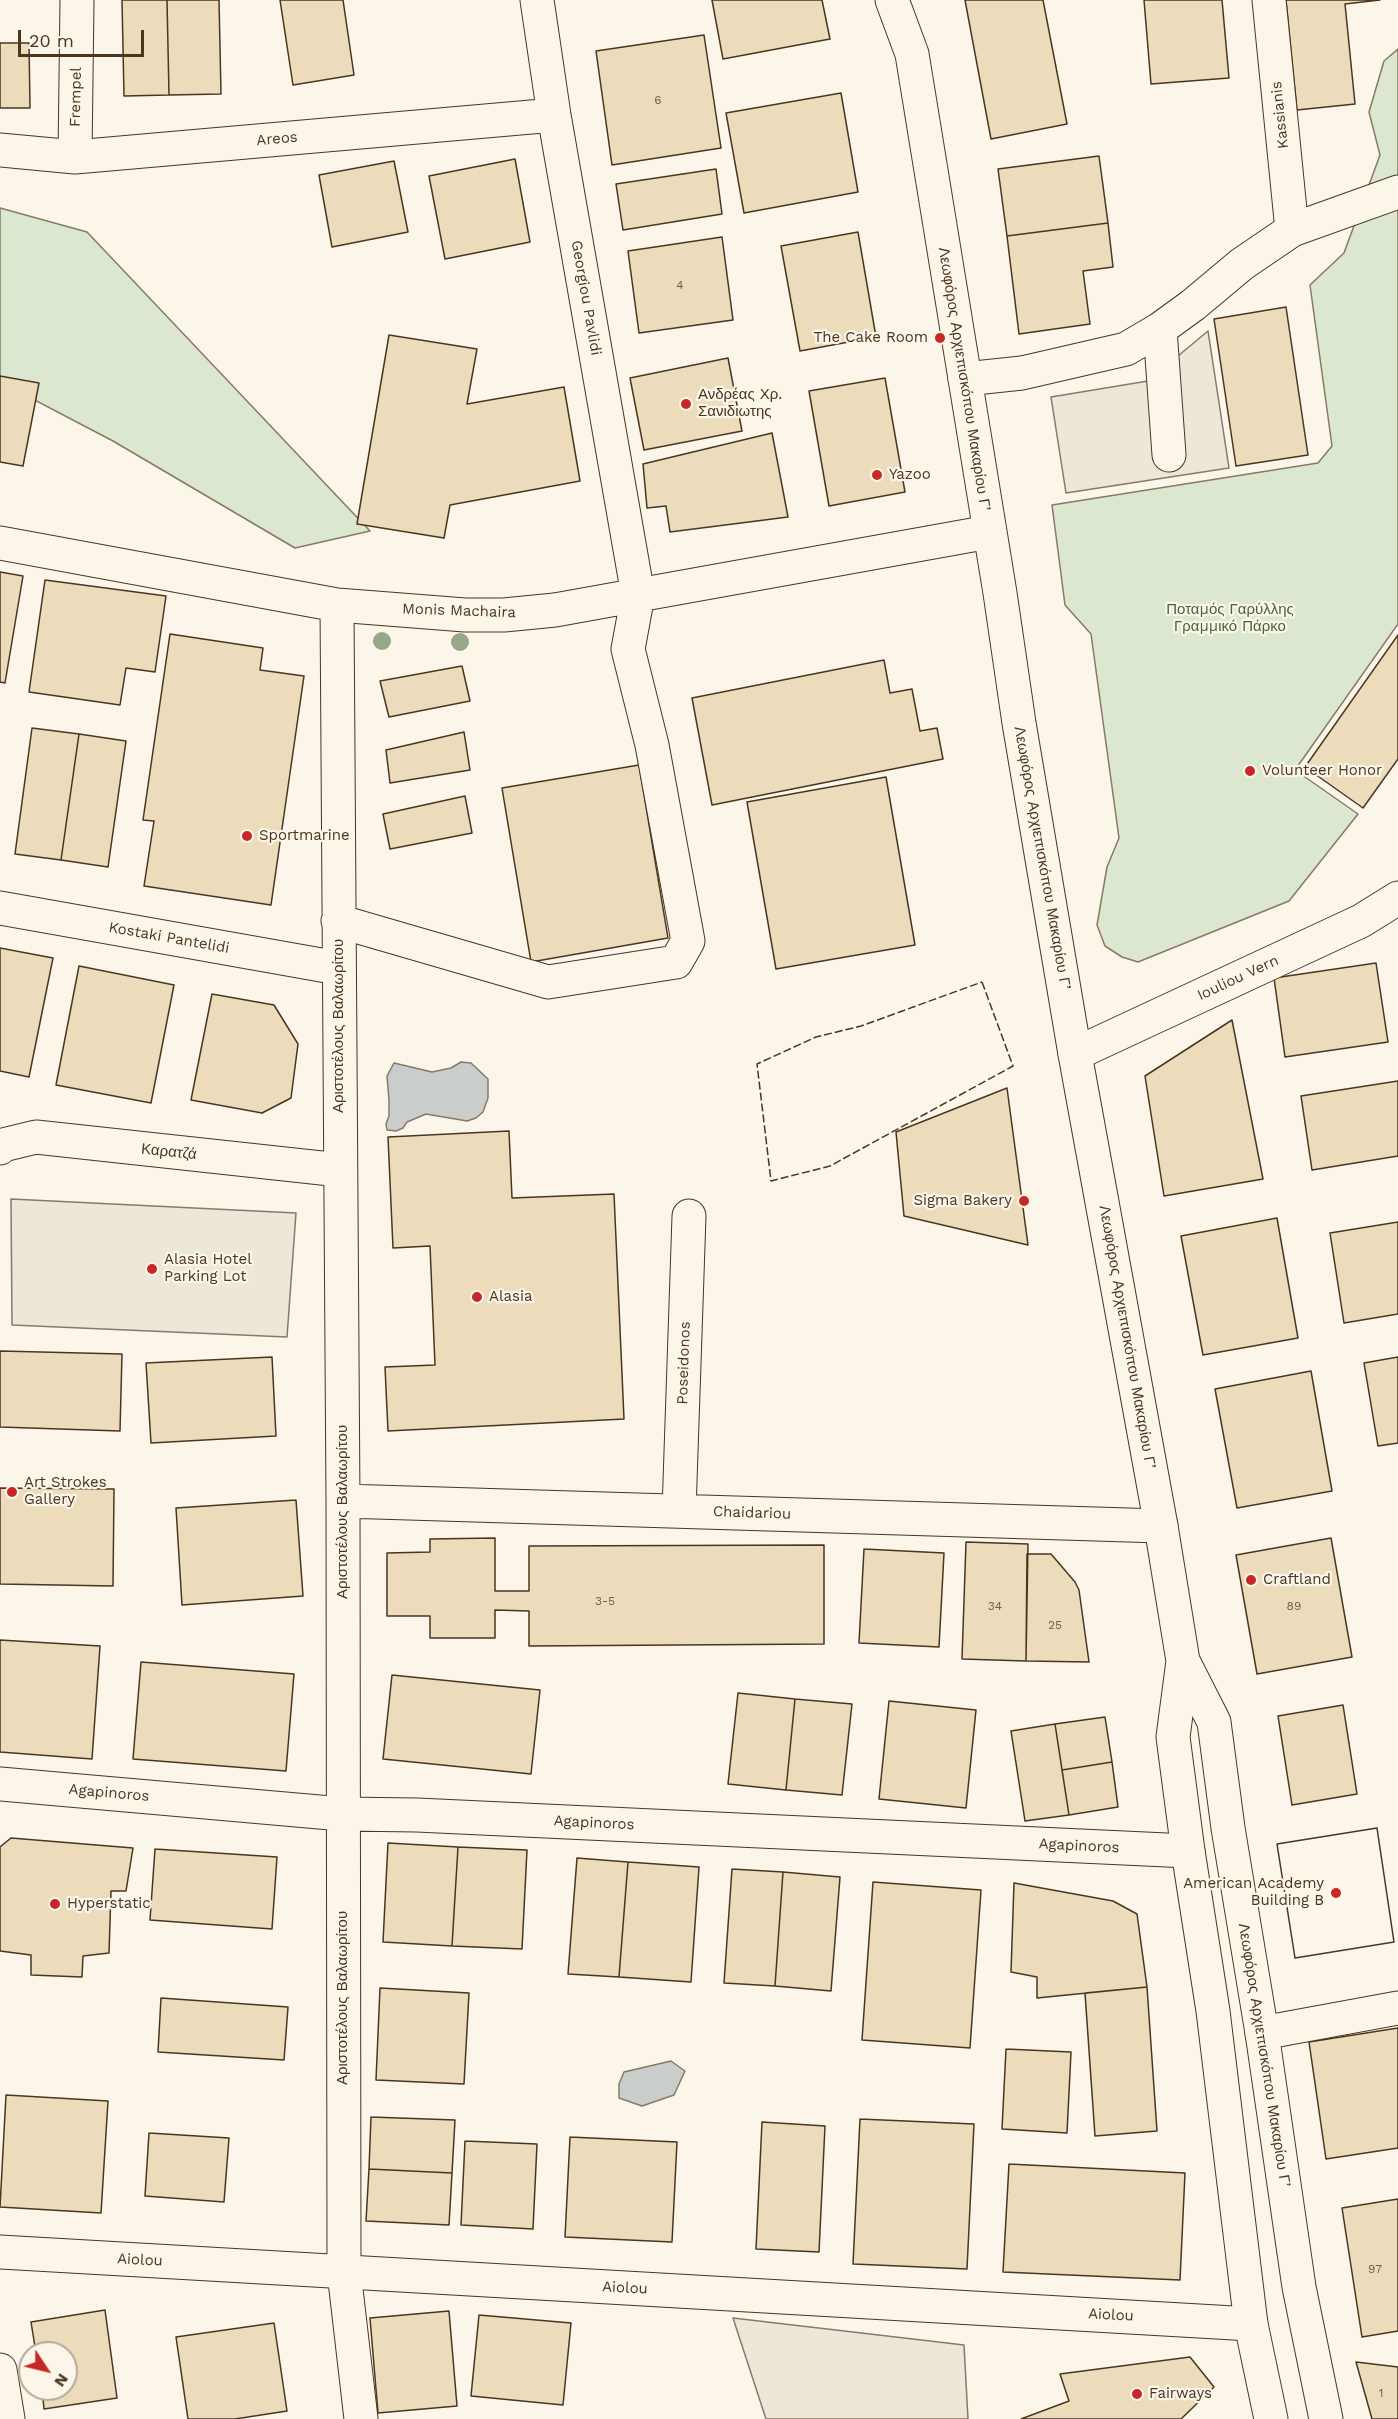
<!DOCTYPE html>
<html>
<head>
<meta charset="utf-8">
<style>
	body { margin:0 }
	#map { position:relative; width:1398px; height:2419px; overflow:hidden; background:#fbf6e9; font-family:"Work Sans",sans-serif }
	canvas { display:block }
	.north { position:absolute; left:18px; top:2341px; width:60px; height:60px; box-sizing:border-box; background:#fbf6e9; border:2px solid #b4a999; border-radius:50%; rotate:125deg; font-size:16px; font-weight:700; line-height:24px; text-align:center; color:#4a3520 }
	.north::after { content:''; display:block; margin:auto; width:21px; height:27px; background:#c62828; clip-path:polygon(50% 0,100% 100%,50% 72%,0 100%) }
	.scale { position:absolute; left:18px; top:30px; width:126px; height:27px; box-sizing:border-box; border:3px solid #4a3520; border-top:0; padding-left:8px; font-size:18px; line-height:21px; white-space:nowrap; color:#4a3520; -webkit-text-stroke:4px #fbf6e9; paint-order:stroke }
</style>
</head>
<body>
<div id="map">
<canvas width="1398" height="2419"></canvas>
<div class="north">N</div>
<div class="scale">20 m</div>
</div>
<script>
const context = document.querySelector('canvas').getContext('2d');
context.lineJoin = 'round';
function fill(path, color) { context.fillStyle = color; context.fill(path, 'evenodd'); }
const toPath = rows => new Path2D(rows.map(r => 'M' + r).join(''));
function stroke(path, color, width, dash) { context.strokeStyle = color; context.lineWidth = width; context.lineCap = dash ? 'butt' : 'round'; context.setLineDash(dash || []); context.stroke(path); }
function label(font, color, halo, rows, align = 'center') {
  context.font = font + ' "Work Sans",sans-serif'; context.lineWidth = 4.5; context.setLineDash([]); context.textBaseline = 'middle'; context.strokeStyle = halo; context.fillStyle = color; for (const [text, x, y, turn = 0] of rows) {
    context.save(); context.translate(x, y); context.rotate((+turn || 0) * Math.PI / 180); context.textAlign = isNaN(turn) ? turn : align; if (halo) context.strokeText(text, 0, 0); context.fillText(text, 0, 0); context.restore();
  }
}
const green = toPath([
	[1398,49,1398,624,1295,770,1358,814,1289,901,1138,962,1122,957,1105,946,1097,925,1107,867,1119,838,1091,634,1065,605,1052,505,1318,463,1332,446,1310,285,1344,253,1380,155,1369,112,1384,61,1398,49],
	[0,208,87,232,370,531,295,548,113,441,0,382,0,208]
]);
const parking = toPath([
	[1208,331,1229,468,1066,493,1051,397,1148,381,1208,331],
	[11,1199,296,1213,287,1337,12,1325,11,1199],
	[733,2318,964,2345,968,2419,766,2419,733,2318]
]);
const water = toPath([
	[461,1062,471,1063,488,1079,488,1098,483,1112,476,1118,467,1121,426,1114,407,1122,403,1128,396,1131,387,1130,386,1124,389,1116,389,1100,387,1076,394,1063,432,1072,451,1068,461,1062],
	[671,2061,685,2071,674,2095,642,2106,619,2098,619,2084,624,2072,671,2061]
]);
const building = toPath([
	[122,0,167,0,169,95,124,96,122,0],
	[167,0,219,0,221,94,169,95,167,0],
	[280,0,343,0,354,75,293,85,280,0],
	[712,0,822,0,830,39,723,59,712,0],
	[965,0,1043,0,1067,124,991,139,965,0],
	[1144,0,1222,0,1229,78,1151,84,1144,0],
	[1286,0,1380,0,1345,4,1355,104,1297,110,1286,0],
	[704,35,721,148,612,165,596,51,704,35],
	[0,43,29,43,30,108,0,108,0,43],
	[841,93,858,192,744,213,726,113,841,93],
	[1099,156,1108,223,1007,236,998,169,1099,156],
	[515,159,530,242,445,259,429,176,515,159],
	[394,161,408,232,332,247,319,175,394,161],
	[716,169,722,214,623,230,616,184,716,169],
	[1108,223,1113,267,1083,271,1090,324,1019,334,1007,236,1108,223],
	[858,232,876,337,800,351,781,246,858,232],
	[722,237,733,320,639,333,628,251,722,237],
	[1286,307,1308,455,1236,466,1214,319,1286,307],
	[389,335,477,349,467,404,564,387,580,481,450,505,444,538,357,524,389,335],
	[728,358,742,431,644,450,630,378,728,358],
	[0,376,39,383,23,466,0,462,0,376],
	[885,378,905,492,829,506,809,391,885,378],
	[772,433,788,517,670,532,666,506,647,508,643,464,772,433],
	[0,572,23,576,5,683,0,682,0,572],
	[45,580,166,596,155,672,126,668,120,705,29,692,45,580],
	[170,634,263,648,260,670,304,676,271,905,144,886,154,821,143,820,170,634],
	[1398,635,1398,759,1363,808,1305,767,1398,635],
	[884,660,890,693,912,689,920,731,937,728,943,759,712,805,692,698,884,660],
	[462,666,470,701,389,717,380,681,462,666],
	[32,728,79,734,61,860,15,854,32,728],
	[464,732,470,770,390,783,386,750,464,732],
	[79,734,126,741,108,867,61,860,79,734],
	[639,765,668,938,531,962,502,788,639,765],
	[886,777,915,945,776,969,747,802,886,777],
	[465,796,472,833,390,849,383,814,465,796],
	[0,948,53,958,29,1077,0,1071,0,948],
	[1376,963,1388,1042,1285,1057,1274,978,1376,963],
	[79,966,174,985,151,1103,56,1085,79,966],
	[212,994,274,1005,298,1044,291,1098,262,1113,191,1100,212,994],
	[1232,1020,1263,1179,1164,1196,1145,1076,1232,1020],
	[1398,1081,1398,1156,1312,1170,1301,1096,1398,1081],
	[1007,1088,1028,1245,904,1216,896,1132,1007,1088],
	[509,1131,512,1198,614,1194,624,1419,388,1431,385,1367,435,1365,430,1246,393,1248,388,1137,509,1131],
	[1277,1218,1298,1338,1203,1355,1181,1236,1277,1218],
	[1398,1222,1398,1314,1344,1323,1330,1233,1398,1222],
	[0,1351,122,1354,120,1431,0,1427,0,1351],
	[272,1357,276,1436,151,1443,146,1363,272,1357],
	[1398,1357,1398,1443,1378,1446,1364,1363,1398,1357],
	[1311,1371,1332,1491,1237,1508,1215,1389,1311,1371],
	[0,1488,114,1489,113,1586,0,1584,0,1488],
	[296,1500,303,1596,182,1605,176,1508,296,1500],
	[495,1538,495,1591,529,1591,529,1546,824,1545,824,1644,529,1646,529,1611,495,1610,495,1638,430,1638,430,1616,387,1616,387,1553,430,1552,430,1539,495,1538],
	[1331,1538,1352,1657,1257,1674,1236,1555,1331,1538],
	[966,1542,1028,1544,1026,1661,962,1659,966,1542],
	[864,1549,944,1553,939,1647,859,1643,864,1549],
	[1027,1554,1051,1554,1075,1582,1079,1590,1089,1662,1026,1661,1027,1554],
	[0,1640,100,1646,92,1759,0,1752,0,1640],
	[141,1662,294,1674,286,1771,133,1759,141,1662],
	[392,1675,540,1690,531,1774,383,1759,392,1675],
	[738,1693,795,1699,786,1790,728,1784,738,1693],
	[795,1699,852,1704,842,1795,786,1790,795,1699],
	[889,1701,976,1710,966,1808,879,1799,889,1701],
	[1343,1705,1357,1794,1292,1805,1278,1716,1343,1705],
	[1105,1717,1112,1762,1062,1770,1055,1724,1105,1717],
	[1055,1724,1069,1815,1025,1821,1011,1731,1055,1724],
	[1112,1762,1118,1807,1069,1815,1062,1770,1112,1762],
	[1377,1828,1394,1942,1295,1958,1277,1844,1377,1828],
	[1377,1828,1394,1942,1295,1958,1277,1844,1377,1828],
	[11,1838,133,1848,126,1891,111,1891,109,1953,83,1956,82,1977,31,1975,31,1955,0,1951,0,1847,11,1838],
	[388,1843,458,1847,452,1946,383,1942,388,1843],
	[458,1847,527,1850,522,1949,452,1946,458,1847],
	[155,1849,277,1857,272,1929,150,1920,155,1849],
	[577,1858,628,1862,619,1977,568,1974,577,1858],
	[628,1862,699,1867,691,1982,619,1977,628,1862],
	[732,1869,783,1872,775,1986,724,1983,732,1869],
	[783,1872,840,1877,831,1991,775,1986,783,1872],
	[873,1882,981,1890,970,2048,862,2040,873,1882],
	[1014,1883,1113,1901,1137,1914,1147,1987,1037,1998,1037,1977,1011,1972,1014,1883],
	[1147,1987,1157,2131,1095,2136,1085,1993,1147,1987],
	[380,1988,469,1993,464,2084,376,2080,380,1988],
	[161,1998,288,2007,284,2060,158,2052,161,1998],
	[1398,2028,1398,2148,1326,2159,1309,2042,1398,2028],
	[1006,2049,1071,2052,1067,2133,1002,2129,1006,2049],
	[6,2095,108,2101,101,2213,0,2207,6,2095],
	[371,2117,455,2120,452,2173,369,2169,371,2117],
	[860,2119,974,2124,967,2269,853,2264,860,2119],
	[762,2122,825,2126,819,2252,756,2249,762,2122],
	[149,2133,229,2138,224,2202,145,2196,149,2133],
	[570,2137,677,2142,672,2242,565,2237,570,2137],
	[465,2141,537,2144,533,2229,461,2225,465,2141],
	[1009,2164,1185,2173,1180,2280,1003,2272,1009,2164],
	[369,2169,452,2173,449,2225,366,2221,369,2169],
	[1398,2199,1398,2331,1362,2337,1342,2208,1398,2199],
	[105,2310,117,2398,44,2409,42,2389,66,2389,66,2353,36,2353,31,2322,105,2310],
	[449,2311,457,2406,378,2413,370,2318,449,2311],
	[479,2315,571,2323,563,2405,471,2396,479,2315],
	[274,2323,287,2411,235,2419,188,2419,176,2337,274,2323],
	[1190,2357,1214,2387,1181,2419,1021,2419,1069,2401,1060,2374,1190,2357],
	[1356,2362,1398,2367,1398,2419,1372,2419,1356,2362]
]);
const minor = toPath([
	[1269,0,1292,230],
	[0,150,75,157,554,115],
	[75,157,77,0],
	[1160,329,1169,455],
	[965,379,1022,373,1126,349,1160,329,1193,305,1242,264,1292,230,1398,192],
	[0,543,337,605,465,615,504,615,555,610,989,532],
	[337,605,343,1501,344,2272,361,2419],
	[0,908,338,968],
	[338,921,548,982,676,962,688,941,652,745,628,649,638,595,554,115,537,0],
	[1075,1054,1361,921,1398,898],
	[0,1148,3,1145,36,1137,340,1170],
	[343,1501,1161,1526],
	[679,1511,689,1216],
	[0,1784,342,1814,417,1815,1188,1851],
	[1262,2033,1398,2008],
	[0,2252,1251,2324],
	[0,2370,8,2419]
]);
const major = toPath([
	[892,0,912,54,1000,593,1019,723,1075,1054,1161,1526,1183,1661,1173,1737,1188,1851,1213,2011,1251,2324,1271,2419],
	[1183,1661,1214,1722,1228,1828,1262,2033,1299,2287,1326,2419]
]);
const fence = toPath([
	[982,982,1013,1066,830,1166,771,1181,757,1064,816,1037,861,1026,982,982]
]);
const trees = [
	[382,641],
	[460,642]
];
const markers = [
	[940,338,6,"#c62828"],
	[686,404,6,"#c62828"],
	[877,475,6,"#c62828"],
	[1250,771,6,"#c62828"],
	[247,836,6,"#c62828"],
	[1024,1201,6,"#c62828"],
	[152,1269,6,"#c62828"],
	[477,1297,6,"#c62828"],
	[12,1492,6,"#c62828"],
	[1251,1580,6,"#c62828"],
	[1336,1893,6,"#c62828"],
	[55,1904,6,"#c62828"],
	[1137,2394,6,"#c62828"]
];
const numberNames = [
	["6",658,100],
	["4",680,285],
	["3-5",605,1601],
	["34",995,1606],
	["89",1294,1606],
	["25",1055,1625],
	["97",1375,2269],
	["1",1381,2393]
];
const streetNames = [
	["Frempel",76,97,-89],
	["Kassianis",1280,115,-96],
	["Areos",277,139,-5],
	["Georgiou Pavlidi",586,298,80],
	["Λεωφόρος Αρχιεπισκόπου Μακαρίου Γ’",964,379,81],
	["Monis Machaira",459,611,2],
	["Λεωφόρος Αρχιεπισκόπου Μακαρίου Γ’",1042,858,80],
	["Kostaki Pantelidi",169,938,10],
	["Iouliou Vern",1238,978,-25],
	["Αριστοτέλους Βαλαωρίτου",339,1026,-90],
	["Καρατζά",169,1152,6],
	["Λεωφόρος Αρχιεπισκόπου Μακαρίου Γ’",1127,1337,80],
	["Poseidonos",684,1363,-88],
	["Αριστοτέλους Βαλαωρίτου",343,1512,-90],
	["Chaidariou",752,1513,2],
	["Agapinoros",109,1793,5],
	["Agapinoros",594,1823,3],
	["Agapinoros",1079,1846,3],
	["Αριστοτέλους Βαλαωρίτου",343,1998,-90],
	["Λεωφόρος Αρχιεπισκόπου Μακαρίου Γ’",1264,2055,81],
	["Aiolou",140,2260,3],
	["Aiolou",625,2288,3],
	["Aiolou",1111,2315,3]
];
const poiNames = [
	["The Cake Room",928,338,"right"],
	["Ανδρέας Χρ.",698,395],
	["Σανιδιωτης",698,412],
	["Yazoo",889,475],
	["Volunteer Honor",1262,771],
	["Sportmarine",259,836],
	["Sigma Bakery",1012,1201,"right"],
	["Alasia Hotel",164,1260],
	["Parking Lot",164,1277],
	["Alasia",489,1297],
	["Art Strokes",24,1483],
	["Gallery",24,1500],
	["Craftland",1263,1580],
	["American Academy",1324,1884,"right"],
	["Building B",1324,1901,"right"],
	["Hyperstatic",67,1904],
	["Fairways",1149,2394]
];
const parkNames = [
	["Ποταμός Γαρύλλης",1230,610],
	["Γραμμικό Πάρκο",1230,627]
];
fill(green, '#dce7d0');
stroke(green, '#887966', 1.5);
fill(parking, '#ede7d9');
stroke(parking, '#887966', 1.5);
fill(water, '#c9cecd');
stroke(water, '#887966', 1.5);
fill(building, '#ecdcbc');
stroke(building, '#4a3520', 1.5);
stroke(minor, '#4a3520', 35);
stroke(major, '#4a3520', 35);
stroke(minor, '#fbf6e9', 33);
stroke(major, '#fbf6e9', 33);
stroke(fence, '#4a3520', 1.5, [8, 3]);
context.fillStyle = '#96a887';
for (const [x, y] of trees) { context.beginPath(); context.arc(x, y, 9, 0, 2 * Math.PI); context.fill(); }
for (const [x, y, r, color] of markers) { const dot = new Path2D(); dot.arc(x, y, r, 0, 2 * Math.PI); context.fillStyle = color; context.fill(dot); stroke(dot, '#fbf6e9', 2); }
label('12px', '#725f47', null, numberNames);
label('15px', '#4a3520', '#fbf6e9', streetNames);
label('15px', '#4a3520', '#fbf6e9', poiNames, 'left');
label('15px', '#436837', '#fbf6e9', parkNames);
</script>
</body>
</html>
